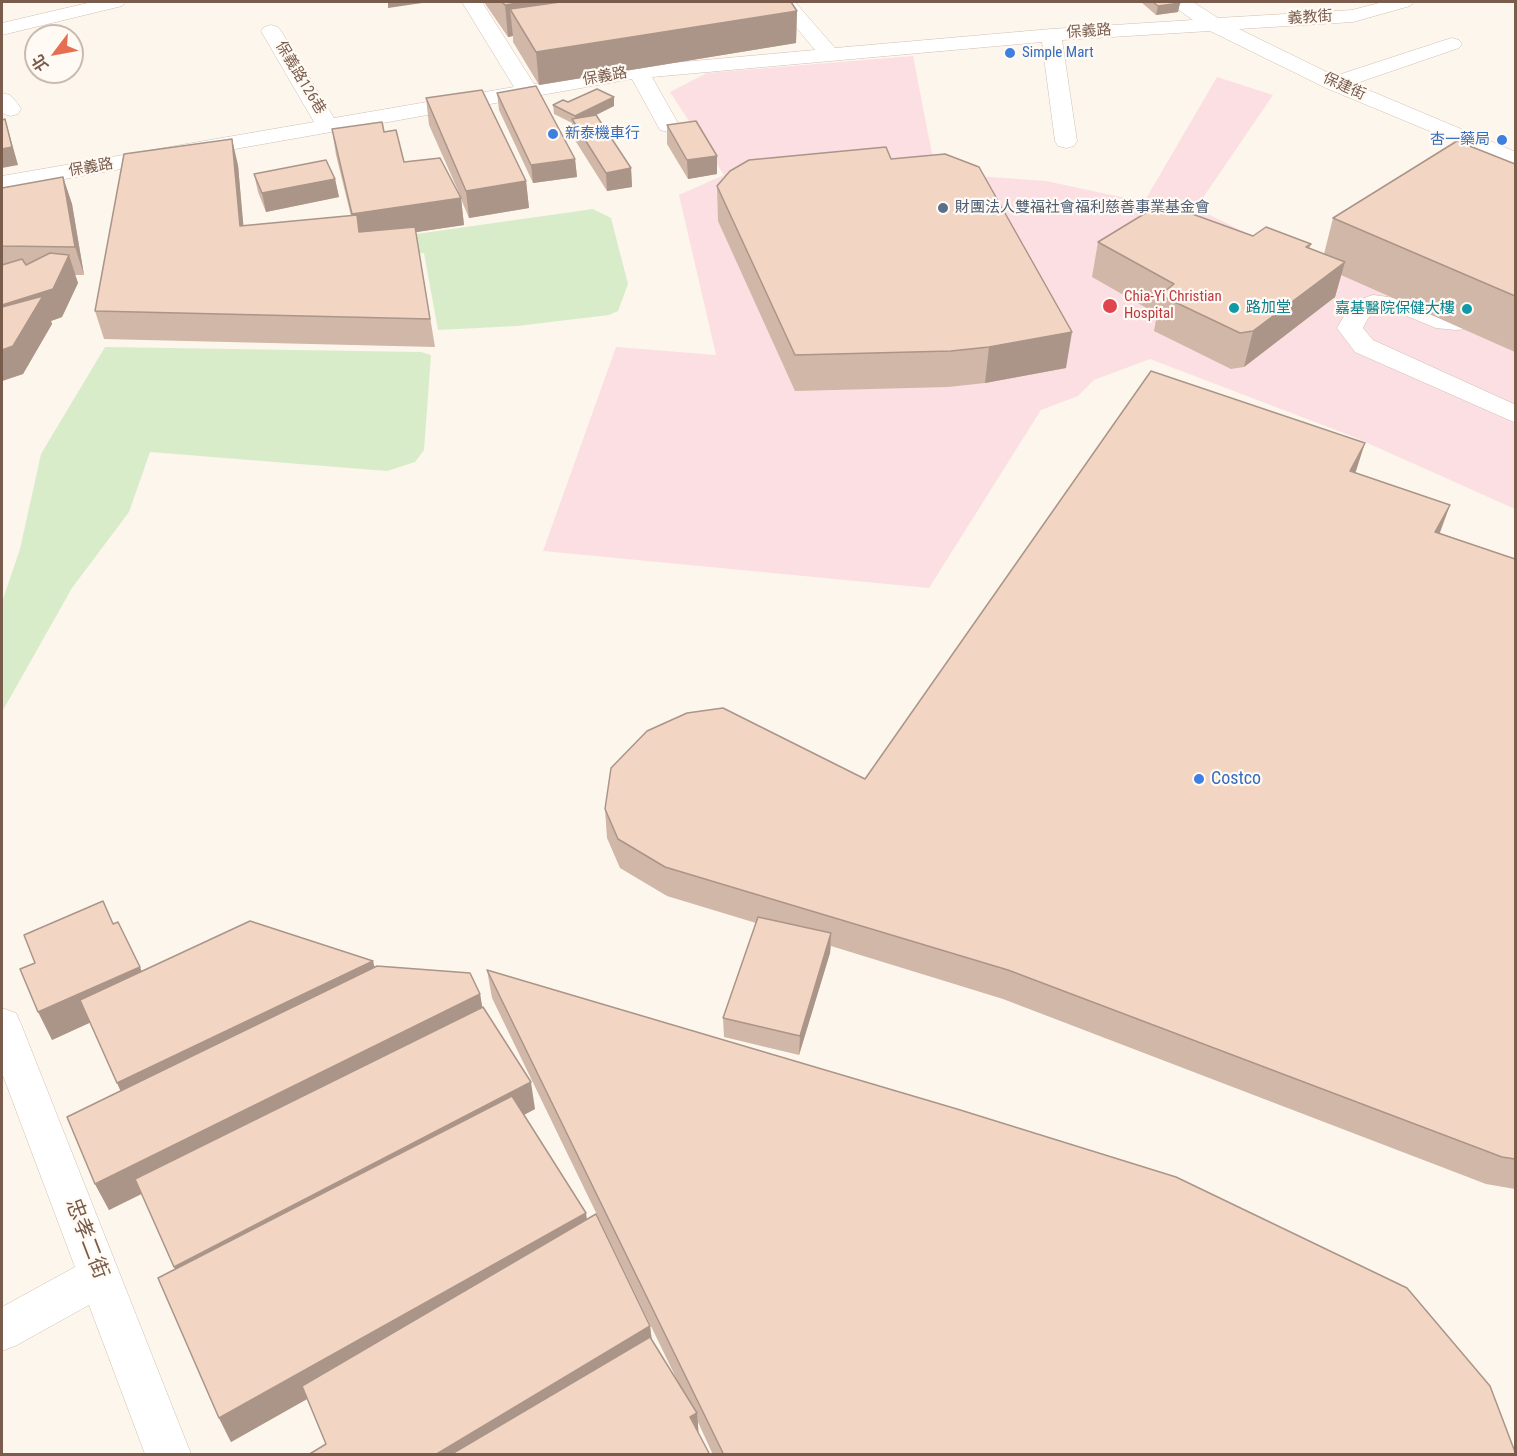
<!DOCTYPE html>
<html>
<head>
<meta charset="utf-8">
<style>
	body { margin:0 }
	#map { position:relative; width:1517px; height:1456px; overflow:hidden; background:#fdf6ec; font-family:"Roboto Condensed","Noto Sans TC",sans-serif }
	canvas { display:block }
	.frame { position:absolute; inset:0; border:3px solid #7a5c4d; pointer-events:none }
	.north { position:absolute; left:24px; top:24px; width:60px; height:60px; box-sizing:border-box; background:#fffaf3; border:2px solid #cabbb1; border-radius:50%; rotate:238deg; font-size:16px; font-weight:700; line-height:24px; text-align:center; color:#7a5c4d }
	.north::after { content:''; display:block; margin:auto; width:21px; height:27px; background:#e76f51; clip-path:polygon(50% 0,100% 100%,50% 72%,0 100%) }
</style>
</head>
<body>
<div id="map">
<canvas width="1517" height="1456"></canvas>
<div class="frame"></div>
<div class="north">北</div>
</div>
<script>
const context = document.querySelector('canvas').getContext('2d');
context.lineJoin = 'round';
function fill(path, color) { context.fillStyle = color; context.fill(path, 'evenodd'); }
const toPath = rows => new Path2D(rows.map(r => 'M' + r).join(''));
function stroke(path, color, width, dash) { context.strokeStyle = color; context.lineWidth = width; context.lineCap = dash ? 'butt' : 'round'; context.setLineDash(dash || []); context.stroke(path); }
function label(font, color, halo, rows, align = 'center') {
  context.font = font + ' "Roboto Condensed","Noto Sans TC",sans-serif'; context.lineWidth = 4.5; context.setLineDash([]); context.textBaseline = 'middle'; context.strokeStyle = halo; context.fillStyle = color; for (const [text, x, y, turn = 0] of rows) {
    context.save(); context.translate(x, y); context.rotate((+turn || 0) * Math.PI / 180); context.textAlign = isNaN(turn) ? turn : align; if (halo) context.strokeText(text, 0, 0); context.fillText(text, 0, 0); context.restore();
  }
}
const medical = toPath([
	[913,56,935,169,949,174,1046,181,1144,202,1217,77,1273,95,1196,208,1310,265,1515,180,1515,509,1354,437,1150,359,1094,380,1078,396,1041,410,929,588,543,551,616,347,716,355,679,195,724,175,670,92,707,73]
]);
const green = toPath([
	[593,209,611,218,628,284,618,311,609,315,517,326,438,330,424,253,369,258,367,241],
	[105,347,421,352,431,355,424,450,415,462,387,471,150,452,129,512,72,588,2,712,2,602,20,549,41,454]
]);
const minor = toPath([
	[92,2,125,2,122,6,2,35,2,23,92,2],
	[462,2,482,2,534,84,638,66,815,50,775,2,795,2,835,48,1051,29,1193,20,1173,6,1170,2,1193,2,1218,18,1352,10,1383,2,1413,2,1410,6,1353,22,1239,29,1335,76,1445,40,1452,38,1459,40,1462,44,1459,48,1354,84,1516,152,1516,167,1326,88,1210,31,1062,40,1077,141,1074,146,1066,148,1058,146,1055,141,1042,42,652,77,679,125,676,130,668,132,660,130,632,79,2,190,2,176,314,122,261,31,264,27,271,25,278,27,281,31,334,118,514,87,462,2],
	[2,93,10,95,18,104,21,109,18,114,10,116,2,113,2,93],
	[1373,295,1411,300,1441,313,1456,314,1493,311,1516,319,1516,337,1490,327,1456,330,1436,328,1397,312,1378,311,1368,318,1363,328,1373,340,1516,405,1516,423,1355,352,1337,328,1348,309,1364,298,1373,295],
	[2,1008,16,1013,21,1024,191,1454,145,1454,89,1305,17,1345,2,1351,2,1307,75,1267,2,1073,2,1008]
]);
const wall = toPath([
	[484,2,791,2,797,11,796,43,539,85,513,42,513,36,508,37],
	[1141,2,1177,2,1180,3,1178,12,1156,15],
	[497,93,575,159,577,177,533,183,499,110],
	[426,98,526,181,529,208,469,218,461,199,464,225,416,232,435,347,104,339,95,311,238,165,243,226,351,216,336,155,332,129,384,132,404,162,460,195,429,125],
	[568,102,614,106,596,115,631,168,632,187,607,191,573,137,572,123,554,114,553,105],
	[667,125,717,156,717,174,688,179,667,144],
	[891,159,1066,368,985,383,948,387,795,391,718,221,717,186],
	[1515,164,1515,352,1341,275,1335,297,1244,367,1231,369,1154,331,1157,314,1092,277,1098,242,1253,236,1311,244,1309,249,1324,254,1333,218],
	[254,174,335,179,339,197,266,212,258,192],
	[63,177,72,204,84,275,75,275,78,283,62,317,51,321,52,324,23,374,2,381,2,188],
	[1355,473,1450,505,1440,533,1515,559,1515,1189,1486,1184,1003,999,831,946,830,953,799,1055,724,1037,723,1018,756,923,667,896,620,868,607,838,605,809,865,779],
	[35,963,141,971,375,967,480,994,482,1007,535,1109,524,1115,650,1326,652,1340,679,1384,492,998,487,970,1515,1455,713,1455,698,1422,698,1433,326,1444,307,1399,231,1442,219,1418,175,1269,142,1194,109,1210,95,1184,121,1091,90,1022,52,1040]
]);
const shadedWall = toPath([
	[388,2,429,2,388,8],
	[524,2,709,2,510,9,513,36,508,37,505,5],
	[1180,3,1178,12,1156,15,1158,6],
	[797,11,796,43,539,85,536,52],
	[614,97,614,106,576,125,575,116],
	[5,119,18,165,2,168,2,149],
	[232,139,238,165,246,254,240,226],
	[717,156,717,174,688,179,687,160],
	[575,159,577,177,533,183,531,165],
	[631,168,632,187,607,191,606,173],
	[63,177,72,204,84,275,75,247],
	[335,179,339,197,266,212,262,193],
	[526,181,529,208,469,218,466,191],
	[461,198,464,225,357,241,352,214],
	[69,255,78,283,62,317,51,321,52,324,23,374,2,381,2,305],
	[1345,262,1335,297,1244,367,1253,331],
	[1072,332,1066,368,985,383,989,347],
	[1365,443,1356,471,1341,500,1350,471],
	[1450,505,1439,534,1435,532],
	[831,933,830,953,799,1055,800,1036],
	[373,961,380,989,129,1110,117,1083],
	[140,967,151,995,52,1040,38,1012],
	[480,994,485,1022,109,1210,95,1184],
	[531,1082,535,1109,187,1292,174,1267],
	[586,1213,590,1239,231,1442,219,1418],
	[650,1326,653,1351,481,1455,435,1455],
	[697,1413,699,1437,690,1417]
]);
const building = toPath([
	[502,2,524,2,505,5,502,2],
	[560,2,791,2,797,11,536,52,510,9,560,2],
	[1153,2,1177,2,1180,3,1158,6,1153,2],
	[536,86,575,159,531,165,497,93,536,86],
	[597,89,614,97,575,116,553,105,563,100,568,102,597,89],
	[482,90,526,181,466,191,426,98,482,90],
	[596,115,631,168,606,173,572,119,596,115],
	[5,119,12,147,2,149,2,120,5,119],
	[696,121,717,156,687,160,667,125,696,121],
	[382,122,384,132,396,130,404,162,440,158,461,198,352,214,332,129,382,122],
	[232,139,240,226,357,215,359,232,415,227,430,319,95,311,124,154,232,139],
	[1457,141,1515,164,1515,296,1333,218,1457,141],
	[886,147,891,159,945,154,979,167,1072,332,989,347,951,351,795,355,717,186,730,171,749,160,886,147],
	[326,160,335,179,262,193,254,174,326,160],
	[63,177,75,247,2,246,2,188,63,177],
	[1162,203,1253,236,1266,227,1311,244,1306,247,1345,262,1253,331,1240,333,1160,295,1174,284,1098,242,1162,203],
	[50,253,69,255,53,289,2,305,2,265,22,259,26,265,50,253],
	[43,296,13,346,2,350,2,307,43,296],
	[1151,371,1365,443,1350,471,1450,505,1435,532,1515,559,1515,1159,1502,1157,1008,970,665,867,618,839,605,809,611,768,647,731,687,713,723,708,865,779,1151,371],
	[103,901,113,924,118,922,140,967,38,1012,20,969,35,963,24,935,103,901],
	[758,917,831,933,800,1036,723,1018,758,917],
	[250,921,373,961,117,1083,80,1000,250,921],
	[377,966,470,973,480,994,95,1184,67,1117,377,966],
	[487,970,957,1109,1176,1177,1407,1288,1490,1386,1515,1452,1515,1455,724,1455,487,970],
	[483,1007,531,1082,174,1267,135,1179,483,1007],
	[512,1096,586,1213,219,1418,158,1278,512,1096],
	[596,1214,650,1326,435,1455,308,1455,326,1444,302,1386,596,1214],
	[650,1337,697,1413,690,1417,710,1455,450,1455,650,1337]
]);
const markers = [
	[1010,53,6,"#3f7fe0"],
	[553,134,6,"#3f7fe0"],
	[1502,140,6,"#3f7fe0"],
	[943,208,6,"#5c6f8a"],
	[1110,306,8,"#e0444e"],
	[1234,308,6,"#0f9aa8"],
	[1467,309,6,"#0f9aa8"],
	[1199,779,6,"#3f7fe0"]
];
const farStreetnames = [
	["義教街",1310,18,-3],
	["保義路",1089,32,-4],
	["保義路",605,77,-10],
	["保義路126巷",300,78,59],
	["保建街",1344,87,24],
	["保義路",91,168,-10]
];
const farShopnames = [
	["Simple Mart",1022,53],
	["新泰機車行",565,134],
	["杏一藥局",1490,140,"right"]
];
const farServicenames = [
	["財團法人雙福社會福利慈善事業基金會",955,208]
];
const farHealthnames = [
	["Chia-Yi Christian",1124,297],
	["Hospital",1124,314]
];
const farCulturenames = [
	["路加堂",1246,308],
	["嘉基醫院保健大樓",1455,309,"right"]
];
const shopNames = [
	["Costco",1211,779]
];
const nearStreetnames = [
	["忠孝二街",86,1239,69]
];
fill(medical, '#fbdfe3');
fill(green, '#d8ecc9');
stroke(minor, '#d1beb0', 1);
fill(minor, '#fff');
fill(wall, '#d1b7a8');
fill(shadedWall, '#aa9588');
fill(building, '#f3d5c3');
stroke(building, '#aa9588', 1.5);
for (const [x, y, r, color] of markers) { const dot = new Path2D(); dot.arc(x, y, r, 0, 2 * Math.PI); context.fillStyle = color; context.fill(dot); stroke(dot, '#fffaf3', 2); }
label('15px', '#7a5c4d', '#fffaf3', farStreetnames);
label('15px', '#366cbe', '#fffaf3', farShopnames, 'left');
label('15px', '#4e5e75', '#fffaf3', farServicenames, 'left');
label('15px', '#be3a42', '#fffaf3', farHealthnames, 'left');
label('15px', '#0d838f', '#fffaf3', farCulturenames, 'left');
label('18px', '#366cbe', '#fffaf3', shopNames, 'left');
label('21px', '#7a5c4d', '#fffaf3', nearStreetnames);
</script>
</body>
</html>
